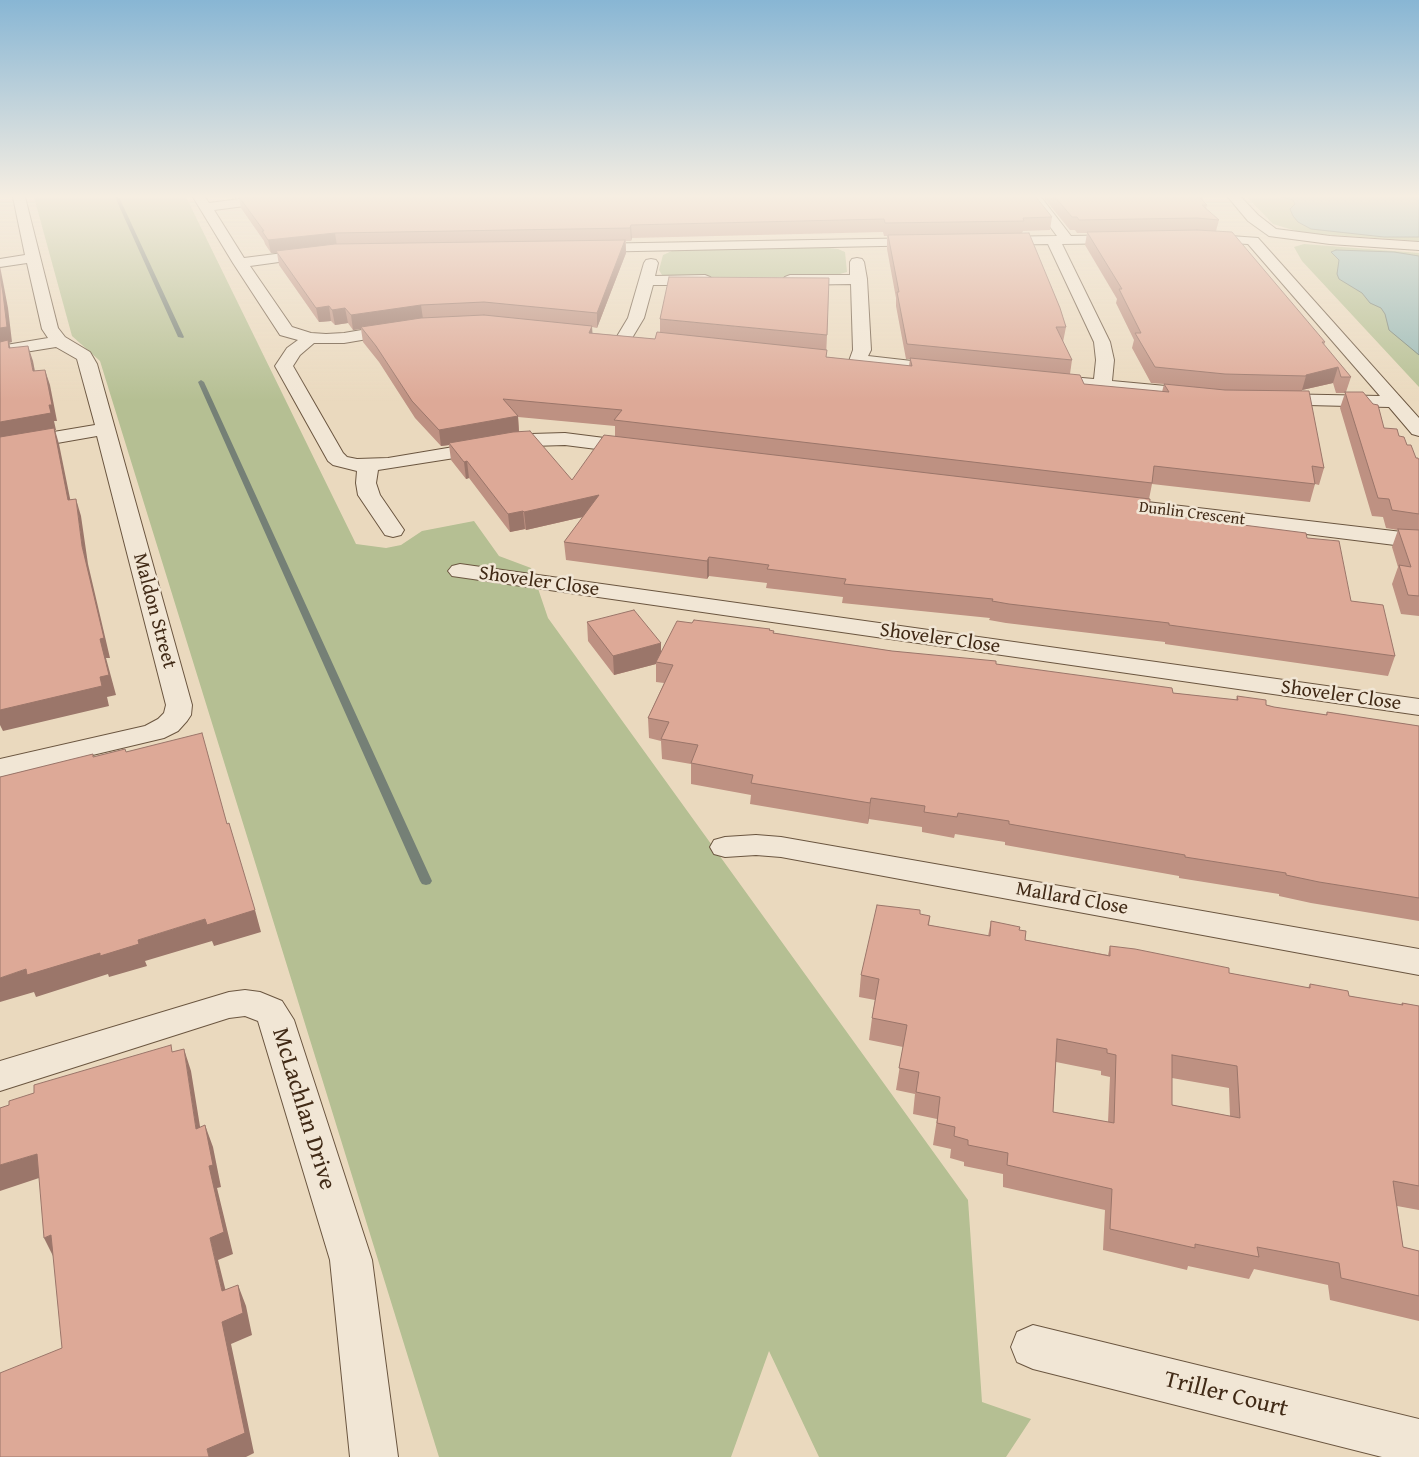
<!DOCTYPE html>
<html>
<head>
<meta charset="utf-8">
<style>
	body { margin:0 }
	canvas { display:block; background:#ead9be }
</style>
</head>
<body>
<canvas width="1419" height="1457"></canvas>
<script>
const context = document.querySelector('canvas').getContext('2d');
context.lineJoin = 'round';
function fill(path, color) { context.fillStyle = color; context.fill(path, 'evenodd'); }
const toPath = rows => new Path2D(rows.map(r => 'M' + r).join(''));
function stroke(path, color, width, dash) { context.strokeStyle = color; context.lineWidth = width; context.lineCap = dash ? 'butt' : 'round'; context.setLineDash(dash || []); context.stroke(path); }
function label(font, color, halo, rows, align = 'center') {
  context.font = font + ' "Gentium Book Plus",serif'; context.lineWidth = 5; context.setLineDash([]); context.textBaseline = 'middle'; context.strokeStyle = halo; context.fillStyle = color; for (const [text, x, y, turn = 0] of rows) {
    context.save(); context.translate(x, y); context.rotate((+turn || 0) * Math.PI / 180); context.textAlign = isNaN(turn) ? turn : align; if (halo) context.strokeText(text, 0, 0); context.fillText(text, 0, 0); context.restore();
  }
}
const green = toPath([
	[34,197,186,197,356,544,386,548,401,545,422,531,474,521,499,556,531,568,548,618,968,1200,982,1402,1031,1419,1006,1457,819,1457,769,1351,731,1457,439,1457,100,361,72,336],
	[1247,197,1419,197,1419,241,1303,233,1273,224],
	[1304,244,1419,253,1419,387,1302,261,1294,247],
	[820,247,838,249,845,252,847,272,829,277,687,278,667,276,662,275,659,270,663,255,674,250]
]);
const water = toPath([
	[1281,197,1419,197,1419,237,1384,237,1311,229,1298,222,1293,216,1290,209,1295,204,1293,200,1281,197],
	[1336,250,1394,252,1419,256,1419,355,1389,330,1385,314,1381,308,1370,303,1362,293,1339,279,1337,274,1339,260,1331,252,1336,250]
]);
const stream = toPath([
	[115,197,119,197,184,337,183,338,178,337,115,197],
	[201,380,204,382,432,881,430,884,426,885,422,884,420,881,198,382,201,380]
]);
const minor = toPath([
	[13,197,25,197,58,328,65,337,90,352,97,364,192,705,191,715,187,721,178,731,164,738,0,777,0,759,145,726,158,719,164,713,166,705,97,436,0,453,0,441,95,425,77,359,56,347,0,356,0,346,48,338,42,329,27,263,0,267,0,259,25,255,13,197],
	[193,197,205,197,209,203,255,197,289,197,288,200,283,201,214,210,244,258,315,249,320,250,322,253,320,256,315,257,250,266,292,327,311,333,326,334,344,333,397,324,403,325,405,329,403,333,397,334,344,343,314,343,300,355,293,366,343,453,347,457,357,459,388,458,531,434,565,433,636,442,643,444,646,448,643,452,636,454,565,445,531,446,378,470,376,483,380,495,404,530,401,535,393,537,385,535,358,495,356,483,357,471,333,465,328,461,275,366,287,348,298,340,280,335,233,263,193,197],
	[1028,197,1041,197,1071,236,1122,235,1127,236,1129,239,1127,242,1122,243,1062,244,1110,342,1114,360,1112,381,1198,389,1205,391,1207,395,1205,399,1198,401,1041,384,1038,380,1041,376,1047,375,1094,379,1096,360,1094,342,1048,244,995,245,990,244,988,241,990,238,995,237,1057,236,1028,197],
	[1228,197,1241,197,1258,215,1276,229,1330,236,1419,242,1419,250,1330,244,1269,236,1248,221,1228,197],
	[1203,234,1258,238,1419,418,1419,436,1412,434,1389,407,1267,404,1265,400,1267,396,1274,394,1380,396,1248,244,1198,241,1196,238,1198,235,1203,234],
	[925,238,930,239,932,242,930,245,588,252,583,251,581,248,583,245,588,244,925,238],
	[857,258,862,259,864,262,867,279,871,350,868,356,947,365,953,366,956,370,953,374,947,375,852,365,849,361,853,350,851,284,790,285,785,283,782,280,785,277,790,275,850,275,850,262,852,259,857,258],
	[651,259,656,260,658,263,655,276,705,275,710,277,713,280,710,283,705,285,653,285,644,318,632,338,630,342,624,343,618,342,616,338,628,318,644,263,646,260,651,259],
	[1113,498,1419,534,1419,548,1105,509,1102,504,1105,499,1113,498],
	[460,564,1419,699,1419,715,452,576,448,571,452,566,460,564],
	[756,835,781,837,1419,949,1419,975,781,857,756,855,725,857,714,854,710,847,714,840,725,837,756,835],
	[245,990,260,992,282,1001,294,1020,372,1260,398,1457,350,1457,330,1260,258,1021,245,1016,229,1018,0,1091,0,1061,229,992,245,990],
	[1033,1325,1419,1419,1419,1457,1382,1457,1033,1369,1017,1362,1011,1347,1017,1332,1033,1325]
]);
const wall = toPath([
	[233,197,1036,197,1052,217,1050,230,1023,231,1022,233,1066,327,1063,342,1072,360,1070,374,1084,384,1162,392,1164,384,1151,383,1132,348,1134,340,1116,303,1117,299,1085,245,1087,233,1077,233,1075,230,1070,230,1043,197,1202,197,1203,198,1203,200,1207,205,1206,209,1219,220,1216,231,1325,342,1324,345,1351,377,1346,392,1384,428,1399,436,1407,445,1416,458,1419,460,1419,616,1401,614,1392,584,1398,567,1392,547,1398,530,1386,528,1383,517,1372,516,1340,408,1345,393,1336,393,1333,383,1302,390,1302,391,1324,468,1319,485,1315,484,1310,502,1152,484,1149,499,1149,513,1307,538,1351,601,1395,656,1388,676,1165,644,1165,642,1006,623,989,620,990,618,842,603,843,597,766,588,767,583,709,576,707,579,566,560,564,542,583,517,526,530,525,529,510,532,469,478,466,479,451,460,449,445,441,446,415,418,379,362,363,342,361,329,353,330,348,323,335,325,331,321,319,322,279,265,277,253,271,253,265,244,264,241,241,208,239,197,234,198],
	[883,232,884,236,887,236,887,249,896,298,896,306,906,359,910,359,909,366,826,357,827,335,660,319,660,333,655,339,592,333,592,327,597,328,626,253,626,241,631,241,632,238],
	[518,417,615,426,615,436,572,480,519,432],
	[587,622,661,643,661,652,692,623,770,630,774,633,892,651,996,664,1173,693,1236,700,1237,696,1274,707,1326,715,1327,712,1419,726,1419,921,1311,903,1279,896,1279,894,1179,878,1179,876,1005,845,1005,842,955,834,954,838,922,832,922,827,869,819,868,824,750,804,751,795,691,784,691,764,662,759,661,741,649,738,648,718,664,683,656,682,656,664,614,675,588,641],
	[930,916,929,925,988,936,991,921,1019,930,1025,940,1108,955,1110,946,1229,973,1308,988,1310,984,1349,996,1401,1005,1402,1003,1419,1006,1419,1210,1397,1206,1403,1247,1419,1251,1419,1321,1330,1300,1328,1285,1254,1269,1249,1279,1188,1266,1187,1270,1103,1250,1105,1210,1003,1187,1003,1174,964,1166,964,1162,950,1158,951,1149,933,1145,937,1119,913,1114,915,1094,896,1090,903,1047,869,1040,872,1018,875,1000,859,997,861,975],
	[1056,1062,1101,1071,1101,1075,1110,1077,1108,1122,1053,1112],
	[1172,1078,1229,1088,1230,1116,1172,1105]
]);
const shadedWall = toPath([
	[631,225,632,238,631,241,630,228],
	[335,233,337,246,276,251,277,253,271,253,268,240],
	[625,240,626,253,597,328,597,313],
	[0,266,8,308,12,342,9,343,13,356,0,344],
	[421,305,423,319,361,327,361,329,353,330,351,315],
	[329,306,331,321,319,322,316,308],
	[345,308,348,323,335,325,332,310],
	[592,326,593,341,589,333],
	[28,346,33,361,38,387,33,371],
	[1338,367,1333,383,1302,390,1306,376,1306,375],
	[45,370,50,385,57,421,54,421,56,430,55,430,59,444,74,518,0,439,0,422,49,405],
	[518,416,519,433,449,443,449,445,441,446,439,430],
	[467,461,469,478,466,479,464,462],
	[599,495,600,513,526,530,524,512],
	[76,499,81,516,88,564,110,658,106,658,116,695,107,697,109,706,3,731,0,725,0,710,100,677,100,639,82,546],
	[523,511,525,529,510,532,508,514],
	[709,557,709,576,707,579,707,561],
	[661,643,661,663,656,662,656,664,614,675,613,656],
	[871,798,869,819,868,824,870,803],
	[255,910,261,932,214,946,212,941,145,961,147,966,109,977,108,974,36,997,34,992,0,1002,0,978,26,969,138,940,205,919],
	[184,1049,191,1071,204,1151,196,1129],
	[205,1125,213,1147,221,1187,217,1188,233,1254,218,1260,231,1312,222,1291,210,1238,209,1166],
	[37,1154,48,1175,0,1191,0,1165],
	[51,1235,55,1260,44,1238],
	[238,1285,246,1306,252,1335,231,1344,254,1453,246,1457,209,1457,207,1449,222,1322]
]);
const building = toPath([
	[239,197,1036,197,1052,217,1023,218,1024,221,885,223,884,219,631,225,630,228,335,233,268,240,262,231,264,231,239,197],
	[1055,197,1202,197,1203,198,1200,198,1207,205,1202,205,1219,220,1197,218,1079,220,1077,217,1072,217,1055,197],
	[1197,230,1232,232,1325,342,1322,342,1351,377,1341,377,1338,367,1306,375,1306,376,1225,374,1155,367,1135,333,1141,333,1119,289,1122,289,1087,232,1197,230],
	[1029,233,1060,308,1066,327,1056,327,1072,360,907,344,897,292,899,292,888,235,1029,233],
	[625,240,597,313,484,302,421,305,351,315,345,308,332,310,329,306,316,308,276,251,335,244,625,240],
	[0,275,3,294,7,327,0,328,0,275],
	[669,277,829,278,827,335,660,319,669,277],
	[484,315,592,326,589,333,655,339,657,332,827,350,826,357,912,366,910,358,1080,375,1084,384,1169,392,1164,384,1225,390,1309,391,1324,468,1312,466,1315,484,1154,466,1152,483,614,420,622,410,503,399,518,416,439,430,412,401,376,346,361,327,421,318,484,315],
	[8,340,9,348,28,346,33,371,45,370,52,405,49,405,51,413,0,422,0,342,8,340],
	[1345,392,1363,392,1373,404,1378,405,1384,428,1397,429,1399,436,1404,437,1407,445,1411,445,1416,458,1418,458,1419,460,1419,514,1392,510,1389,499,1378,498,1345,392],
	[54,428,68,500,76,499,82,546,104,638,100,639,109,675,100,677,102,686,0,710,0,437,54,428],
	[530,431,572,480,604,435,1150,499,1149,513,1306,533,1307,538,1339,541,1351,601,1383,605,1395,656,1169,625,1169,623,1009,604,992,601,993,599,844,584,846,579,767,569,769,565,709,557,707,561,564,542,599,495,524,512,523,511,508,514,467,461,464,462,449,443,513,432,530,431],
	[1398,529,1419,530,1419,596,1408,595,1399,565,1411,567,1398,529],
	[634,610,661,643,613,656,587,622,634,610],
	[694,620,770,629,769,630,774,631,773,633,892,651,996,661,996,664,1172,688,1173,693,1238,700,1237,696,1266,700,1266,705,1274,707,1327,715,1327,712,1419,726,1419,898,1319,882,1286,875,1286,873,1185,857,1185,855,1009,824,1009,821,958,813,957,817,924,812,925,806,871,798,870,803,751,783,753,775,691,763,698,745,661,739,669,722,648,718,673,665,656,662,677,621,692,623,694,620],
	[202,733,227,824,229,823,255,910,207,925,205,919,138,940,139,944,100,956,100,953,27,975,26,969,0,978,0,777,93,754,93,757,125,749,126,752,202,733],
	[877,905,920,910,920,914,930,916,928,925,990,936,991,921,1020,927,1019,930,1026,931,1025,940,1110,956,1110,946,1135,949,1229,968,1229,973,1310,988,1310,984,1348,991,1349,996,1403,1005,1402,1003,1419,1006,1419,1186,1393,1181,1403,1247,1419,1251,1419,1296,1341,1278,1339,1263,1257,1247,1259,1257,1195,1244,1195,1248,1110,1229,1112,1189,1007,1165,1008,1153,968,1145,968,1140,954,1136,955,1127,937,1123,940,1097,916,1092,919,1072,899,1068,907,1025,872,1018,879,979,861,975,877,905],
	[1057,1039,1107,1049,1107,1053,1116,1055,1114,1123,1053,1112,1057,1039],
	[1172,1055,1237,1066,1240,1118,1172,1105,1172,1055],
	[171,1045,172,1052,184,1049,196,1129,205,1125,213,1165,209,1166,224,1232,210,1238,222,1291,238,1285,243,1313,222,1322,245,1433,207,1449,209,1457,0,1457,0,1373,62,1348,51,1235,44,1238,37,1154,0,1165,0,1108,9,1105,9,1101,34,1093,34,1085,171,1045]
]);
const farStreetnames = [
	["Dunlin Crescent",1192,514,7]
];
const streetNames = [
	["Shoveler Close",539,582,8],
	["Maldon Street",154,611,75],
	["Shoveler Close",940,639,8],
	["Shoveler Close",1341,696,8],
	["Mallard Close",1072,899,10]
];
const nearStreetnames = [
	["McLachlan Drive",303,1109,73],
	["Triller Court",1226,1395,14]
];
fill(green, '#b5bf93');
fill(water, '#98b9b6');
stroke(water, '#758076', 1);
fill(stream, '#758076');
stroke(minor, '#6b5640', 2);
fill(minor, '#f1e6d5');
fill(wall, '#be9182');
fill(shadedWall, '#9b766a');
fill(building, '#dda997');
stroke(building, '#9b766a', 1);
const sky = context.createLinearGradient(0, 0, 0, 401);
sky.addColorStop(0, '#88b6d4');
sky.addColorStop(0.49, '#f6eee2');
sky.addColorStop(1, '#f6eee200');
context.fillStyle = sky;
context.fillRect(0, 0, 1419, 401);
label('16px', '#412a16', '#f1e6d5', farStreetnames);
label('20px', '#412a16', '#f1e6d5', streetNames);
label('24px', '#412a16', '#f1e6d5', nearStreetnames);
</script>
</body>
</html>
